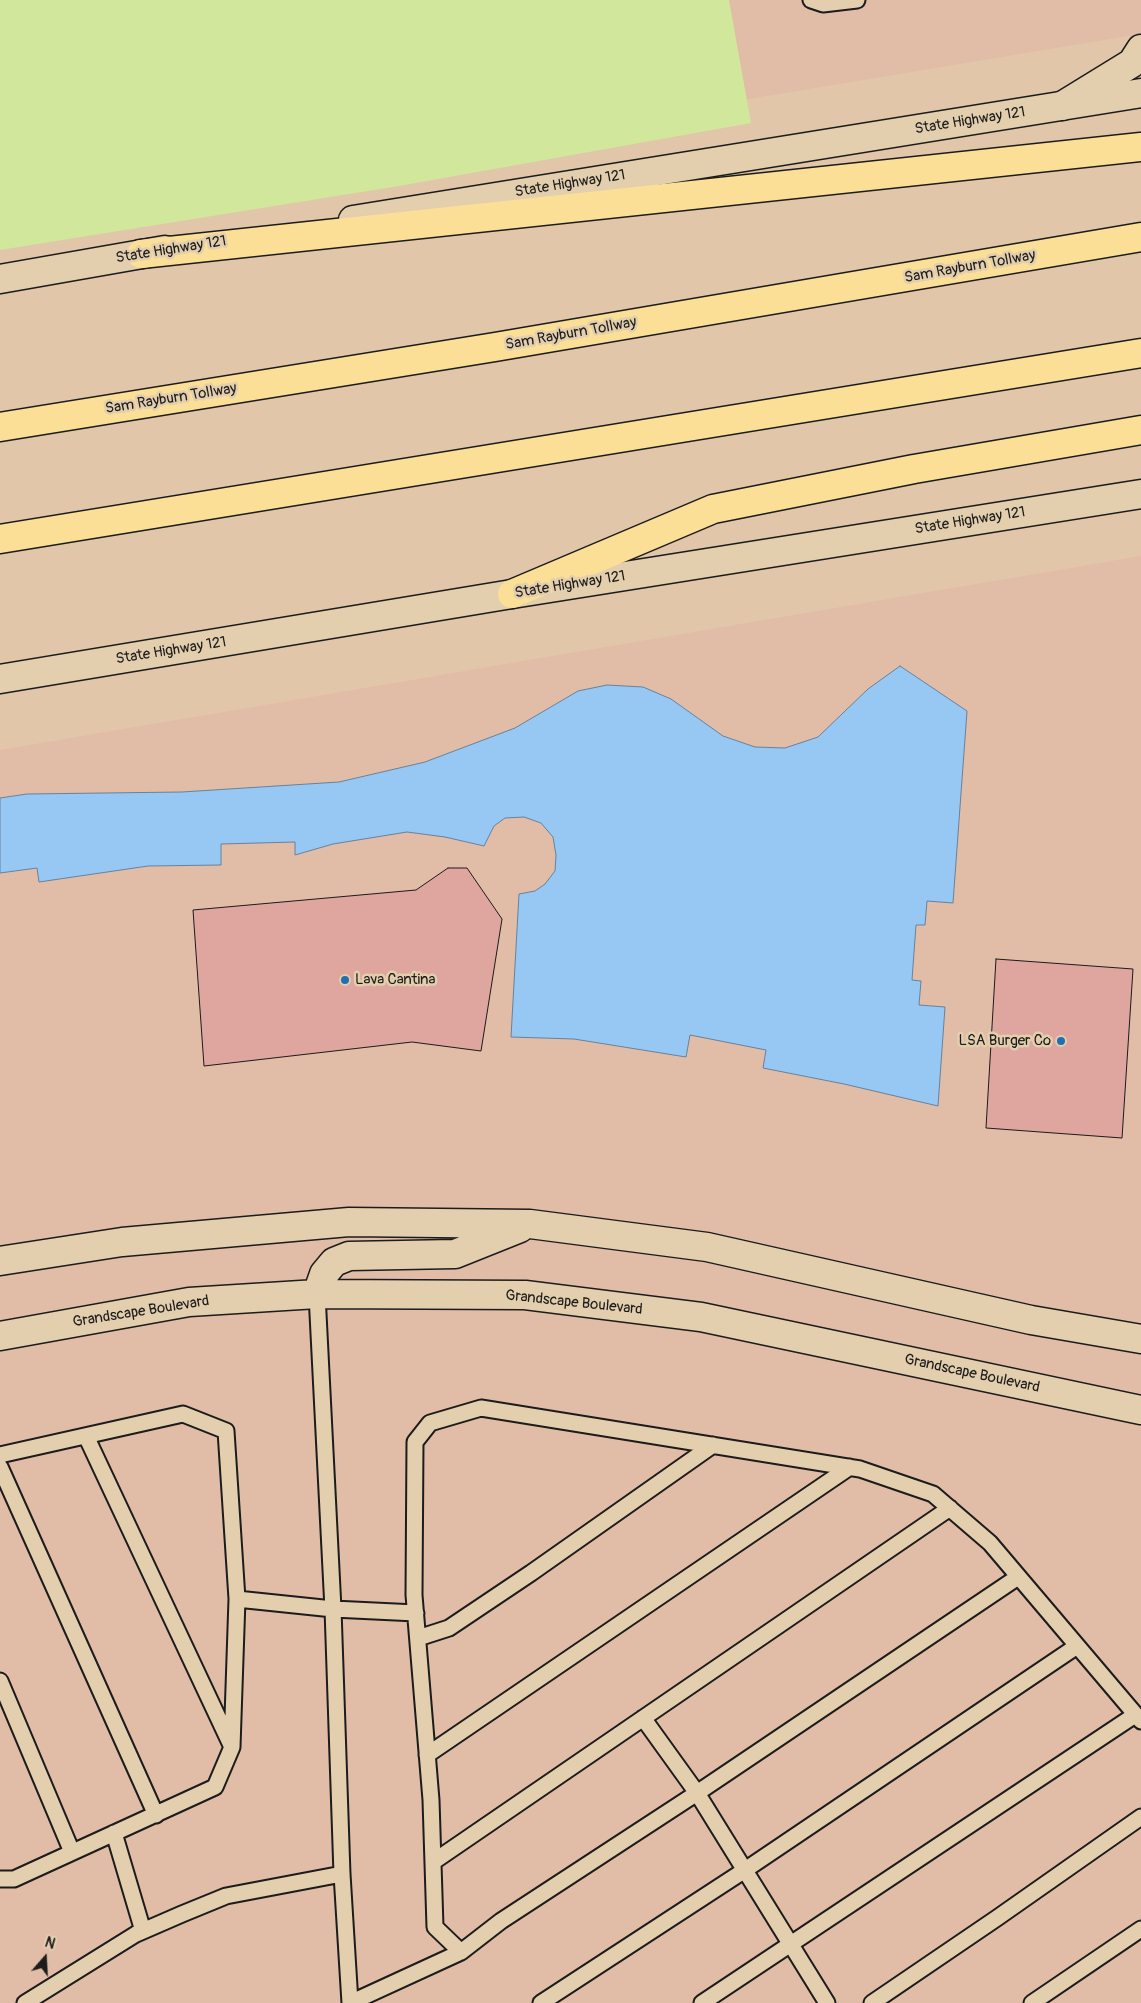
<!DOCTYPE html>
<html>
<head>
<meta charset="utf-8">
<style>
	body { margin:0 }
	#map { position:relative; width:1141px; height:2003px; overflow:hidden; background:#e2c6aa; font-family:Pangolin,sans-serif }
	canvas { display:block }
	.north { position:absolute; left:20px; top:1933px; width:50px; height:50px; -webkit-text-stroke:4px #e3cead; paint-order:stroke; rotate:19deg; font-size:14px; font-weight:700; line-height:20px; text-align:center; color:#1c1c1c }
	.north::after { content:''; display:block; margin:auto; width:18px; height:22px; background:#1c1c1c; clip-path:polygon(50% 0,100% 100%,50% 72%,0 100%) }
</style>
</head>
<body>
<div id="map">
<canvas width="1141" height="2003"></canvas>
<div class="north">N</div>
</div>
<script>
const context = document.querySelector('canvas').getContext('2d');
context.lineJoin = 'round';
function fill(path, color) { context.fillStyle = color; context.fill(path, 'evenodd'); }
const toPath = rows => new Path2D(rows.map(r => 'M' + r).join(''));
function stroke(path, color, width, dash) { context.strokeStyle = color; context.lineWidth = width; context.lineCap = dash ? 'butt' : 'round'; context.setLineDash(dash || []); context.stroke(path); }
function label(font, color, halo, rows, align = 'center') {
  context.font = font + ' Pangolin,sans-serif'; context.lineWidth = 5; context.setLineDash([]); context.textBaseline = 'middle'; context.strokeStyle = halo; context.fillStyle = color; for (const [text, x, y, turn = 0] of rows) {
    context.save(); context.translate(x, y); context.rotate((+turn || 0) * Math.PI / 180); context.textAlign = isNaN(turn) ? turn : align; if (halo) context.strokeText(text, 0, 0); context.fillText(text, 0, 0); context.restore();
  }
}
const built = toPath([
	[0,0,1141,0,1141,34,0,223],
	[1141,556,1141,2003,0,2003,0,750]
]);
const green = toPath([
	[0,0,729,0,751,123,399,186,0,250]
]);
const water = toPath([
	[900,666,967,711,953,903,927,901,925,925,916,925,912,980,921,981,919,1005,945,1007,938,1106,844,1084,763,1068,766,1050,690,1035,686,1057,574,1039,511,1037,519,894,535,891,545,884,555,871,556,855,553,837,541,823,524,817,505,818,494,826,484,846,445,837,407,832,333,844,295,855,295,842,221,844,221,865,148,866,39,882,37,868,0,873,0,798,27,794,182,792,339,782,425,762,515,728,578,691,607,685,643,687,671,699,723,736,755,747,785,748,818,737,868,689,900,666]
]);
const building = toPath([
	[448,868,467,868,502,919,481,1051,412,1042,204,1066,193,910,416,890,448,868],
	[996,959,1133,969,1122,1138,986,1128,996,959]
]);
const service = toPath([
	[811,0,823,4,857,0],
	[317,1294,333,1609,342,1874,350,2003],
	[86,1436,231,1745],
	[0,1455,183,1414,226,1431,237,1599,232,1747,215,1787,14,1879,0,1879],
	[0,1467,156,1815],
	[237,1599,333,1609,416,1613],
	[418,1638,449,1628,531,1573,713,1445],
	[0,1681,72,1852],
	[643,1718,697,1793,1018,1577],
	[427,1755,850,1467],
	[114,1833,143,1931],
	[433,1862,950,1508],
	[25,2003,136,1934,182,1914,226,1896,342,1874],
	[350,2003,461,1952],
	[541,2003,745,1870,1077,1646],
	[702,2003,1135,1715],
	[827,2003,697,1793,501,1921,461,1952,435,1927,431,1800,414,1595,415,1442,430,1423,481,1408,860,1469,933,1494,990,1543,1141,1721],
	[872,2003,997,1918,1141,1817],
	[1032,2003,1141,1929]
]);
const minor = toPath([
	[1062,106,1132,63,1141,49]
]);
const tertiary = toPath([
	[0,1261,122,1242,349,1222,530,1224,707,1247,1031,1320,1141,1339],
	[317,1294,324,1274,334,1262,349,1256,455,1254,520,1228],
	[0,1336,189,1302,317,1294,525,1295,701,1317,1141,1410]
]);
const secondary = toPath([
	[353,220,1141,93],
	[0,279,165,250],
	[0,679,512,594,1141,494]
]);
const motorway = toPath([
	[141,254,1141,147],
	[0,427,495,347,1141,237],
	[0,539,1141,353],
	[512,594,713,509,914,469,1141,430]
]);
const markers = [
	[345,980,5,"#1f6fb2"],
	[1061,1041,5,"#1f6fb2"]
];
const streetNames = [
	["State Highway 121",970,121,-9],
	["State Highway 121",570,184,-9],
	["State Highway 121",171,250,-9],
	["Sam Rayburn Tollway",970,267,-10],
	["Sam Rayburn Tollway",571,334,-10],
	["Sam Rayburn Tollway",171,399,-9],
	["State Highway 121",970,521,-9],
	["State Highway 121",570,585,-9],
	["State Highway 121",171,651,-9],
	["Grandscape Boulevard",574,1303,6],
	["Grandscape Boulevard",141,1312,-9],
	["Grandscape Boulevard",972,1374,12]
];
const poiNames = [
	["Lava Cantina",355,980],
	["LSA Burger Co",1051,1041,"right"]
];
fill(built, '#e1bca7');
fill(green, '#d1e79c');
fill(water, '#97c7f3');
stroke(water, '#66839d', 1);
fill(building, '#dfa59f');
stroke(building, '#1c1c1c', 1);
stroke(service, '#1c1c1c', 19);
stroke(minor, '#1c1c1c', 31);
stroke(tertiary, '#1c1c1c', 31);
stroke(secondary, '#1c1c1c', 31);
stroke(motorway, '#1c1c1c', 31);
stroke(service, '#e3cead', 15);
stroke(minor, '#e3cead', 28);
stroke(tertiary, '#e3cead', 28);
stroke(secondary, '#e3cead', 28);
stroke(motorway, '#fbdf96', 28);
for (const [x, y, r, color] of markers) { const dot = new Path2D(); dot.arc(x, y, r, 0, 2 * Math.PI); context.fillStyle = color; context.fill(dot); stroke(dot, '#e3cead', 2); }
label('15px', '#1c1c1c', '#e3cead', streetNames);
label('15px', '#1c1c1c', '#e3cead', poiNames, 'left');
</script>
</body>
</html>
